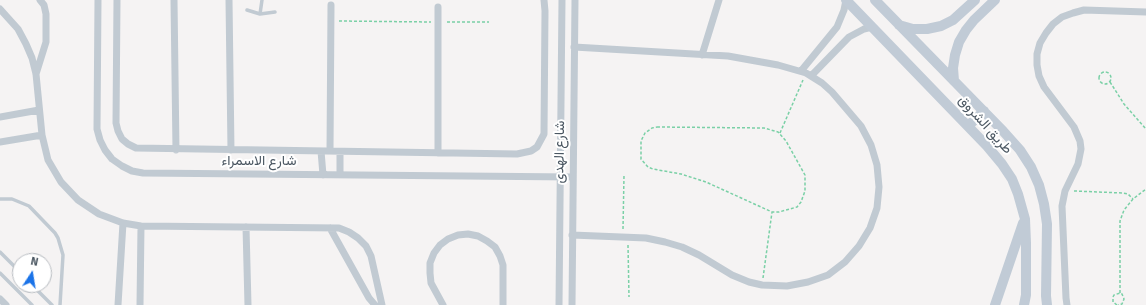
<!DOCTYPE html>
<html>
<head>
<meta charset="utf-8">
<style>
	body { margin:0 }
	#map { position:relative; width:1146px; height:305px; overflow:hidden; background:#f5f3f3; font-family:Signika,sans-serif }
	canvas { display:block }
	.north { position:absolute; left:12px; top:253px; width:40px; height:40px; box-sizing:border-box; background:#fff; border:1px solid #b7bbc0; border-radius:50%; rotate:12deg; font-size:11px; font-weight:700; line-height:16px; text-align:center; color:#4a5661 }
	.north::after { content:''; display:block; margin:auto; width:14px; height:18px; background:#1a73e8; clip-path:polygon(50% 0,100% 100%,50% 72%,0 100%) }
</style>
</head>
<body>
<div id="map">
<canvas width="1146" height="305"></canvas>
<div class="north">N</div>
</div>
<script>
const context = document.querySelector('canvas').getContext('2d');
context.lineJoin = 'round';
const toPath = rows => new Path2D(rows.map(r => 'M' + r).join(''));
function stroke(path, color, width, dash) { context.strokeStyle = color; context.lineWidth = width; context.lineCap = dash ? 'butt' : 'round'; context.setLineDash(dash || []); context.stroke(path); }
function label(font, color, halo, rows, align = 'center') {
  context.font = font + ' Signika,Vazirmatn,sans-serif'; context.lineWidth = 4; context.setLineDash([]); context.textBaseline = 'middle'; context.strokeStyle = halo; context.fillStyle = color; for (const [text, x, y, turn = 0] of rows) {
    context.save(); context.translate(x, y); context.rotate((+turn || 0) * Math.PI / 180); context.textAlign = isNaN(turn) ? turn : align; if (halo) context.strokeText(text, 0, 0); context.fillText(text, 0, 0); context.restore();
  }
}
const path = toPath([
	[339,21,431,22],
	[447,22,489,22],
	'1099 78a6 6 0 1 1 12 0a6 6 0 1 1-12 0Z',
	[1110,82,1124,104,1146,129],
	[657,127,764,128,778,132,786,141,805,175,805,191,801,202,797,207,779,212,772,212,706,182,681,174,653,169,648,167,641,159,641,141,645,133,652,128,657,127],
	[780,133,803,80],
	[1074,191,1123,193,1128,194,1133,199],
	[623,229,624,175],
	[628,245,629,297],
	[763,278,772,212],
	[1120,293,1120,221,1124,210,1133,199,1146,189],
	[1117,305,1113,302,1113,297,1114,295,1120,293,1122,294,1124,299,1122,304,1118,305]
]);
const lane = toPath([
	[247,10,260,14,275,12],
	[260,14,262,0],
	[0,199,12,199,29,206,55,233,58,238,63,255,60,305],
	[0,252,20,272],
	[0,273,32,305],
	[32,285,52,305]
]);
const street = toPath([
	[98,0,97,129,100,140,105,150,112,159,122,166,132,171,143,173,573,177],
	[117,0,116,123,118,131,122,139,128,144,136,148,517,154,531,151,537,147,544,134,545,11,544,0],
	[174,0,176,150],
	[229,0,231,150],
	[438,7,438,153],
	[0,9,18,29,26,44,32,58,36,74,42,135,48,160,61,182,78,200,99,214,123,223,141,226,339,228,349,232,358,238,366,246,371,256,382,305],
	[702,55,719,0],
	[801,71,837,27,844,10,846,0],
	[36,74,46,42,46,14,44,5,40,0],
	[811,76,849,37,864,29,872,27],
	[0,117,39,110],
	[0,142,42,135],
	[321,151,323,175],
	[330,151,331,5],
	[340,152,340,175],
	[246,227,248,305],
	[330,228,369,298,375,305],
	[572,235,646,238,665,242,682,247,699,255,732,275,749,282,762,285,787,286,808,282,828,275,845,262,859,246,870,228,877,208,879,187,877,165,871,145,861,126,832,92,822,83,806,73,778,65,728,56,574,47],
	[0,299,6,305],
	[118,305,123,223],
	[140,305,141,226],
	[443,305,431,283,430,273,430,263,434,253,440,245,448,239,458,235,468,234,478,236,487,241,495,247,500,256,503,265,503,305],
	[559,305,562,0],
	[572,305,575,0],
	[1067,305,1066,298,1062,206,1065,191,1078,164,1081,149,1080,141,1074,127,1044,87,1039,76,1037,65,1037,54,1040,43,1046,33,1053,24,1062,17,1073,13,1084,10,1146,12]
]);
const secondary = toPath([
	[846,0,987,146,1002,164,1012,179,1018,194,1025,219,1026,243,1026,295,1024,305],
	[875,0,1003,131,1020,150,1031,167,1039,185,1044,204,1047,224,1046,296,1047,305],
	[899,25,913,29,927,29,941,26,953,20,975,0],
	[954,81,953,68,955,55,959,42,966,30,974,20,995,0],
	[968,126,984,111],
	[995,305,1023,223]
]);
const streetNames = [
	["طريق الشروق",985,125,48],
	["شارع الهدى",560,152,-89],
	["شارع الاسمراء",259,161]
];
stroke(path, '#7ad0a6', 1.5, [3, 2]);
stroke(lane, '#c1cad2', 3.5);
stroke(street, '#c1cad2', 7);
stroke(secondary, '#c1cbd6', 10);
label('14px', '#4a5661', '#fff', streetNames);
</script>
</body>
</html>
